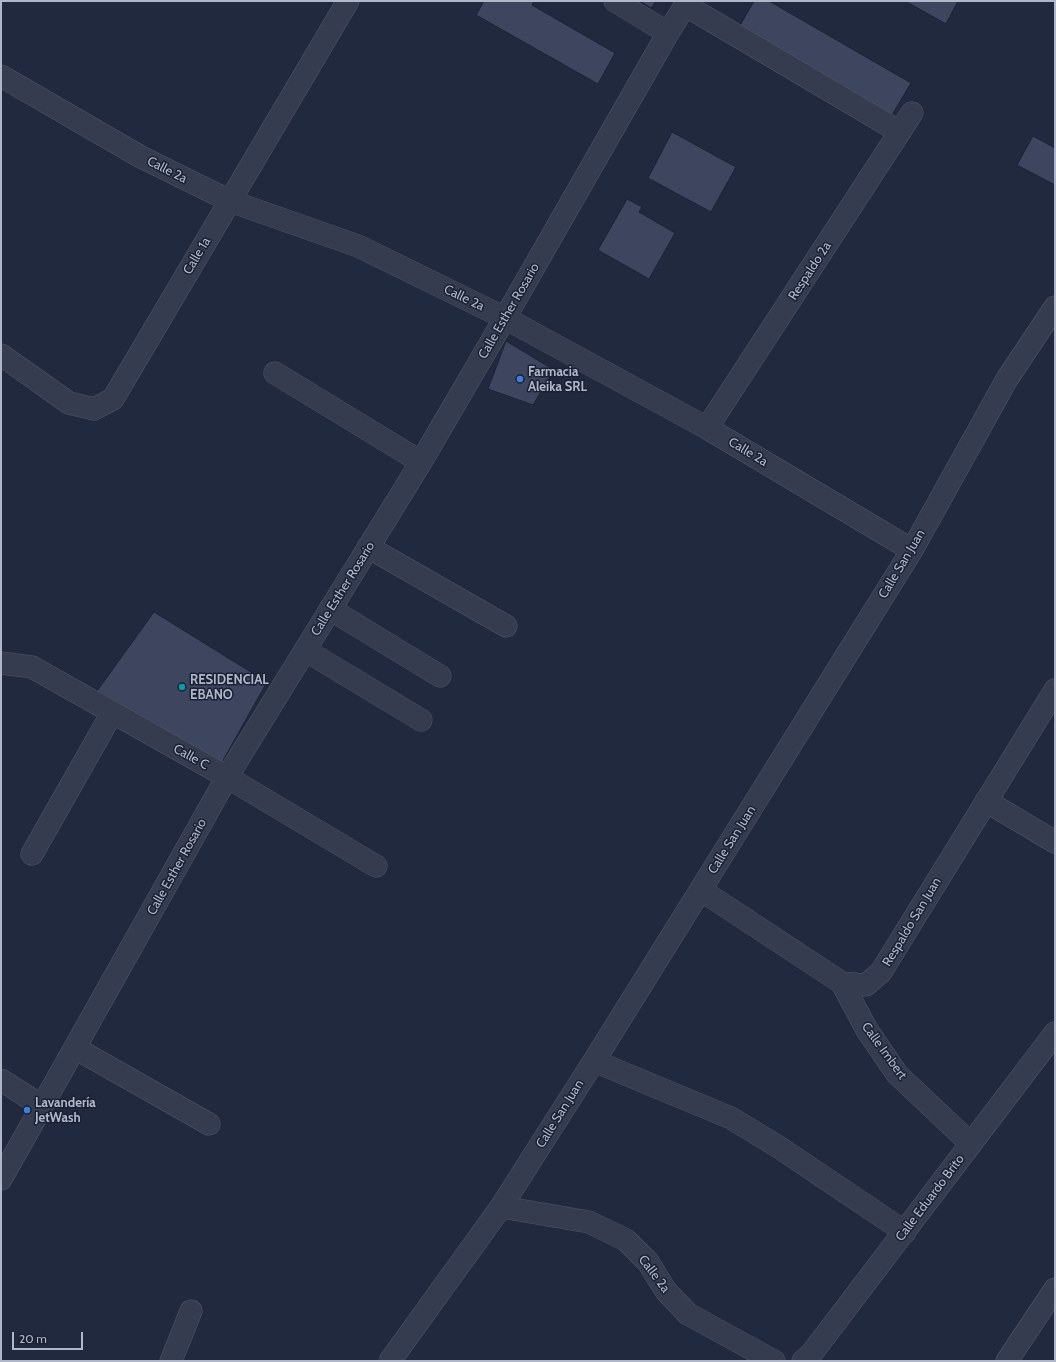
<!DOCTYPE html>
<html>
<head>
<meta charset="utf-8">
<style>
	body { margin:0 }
	#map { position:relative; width:1056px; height:1362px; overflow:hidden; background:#21293f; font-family:Cabin,sans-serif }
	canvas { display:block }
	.frame { position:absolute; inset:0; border:2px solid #b1b7ca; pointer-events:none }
	.scale { position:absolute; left:12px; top:1332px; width:71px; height:18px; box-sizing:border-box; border:2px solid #b1b7ca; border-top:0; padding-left:5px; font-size:12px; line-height:14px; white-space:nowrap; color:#b1b7ca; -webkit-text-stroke:3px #1b2134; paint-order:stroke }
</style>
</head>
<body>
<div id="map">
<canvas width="1056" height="1362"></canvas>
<div class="frame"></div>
<div class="scale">20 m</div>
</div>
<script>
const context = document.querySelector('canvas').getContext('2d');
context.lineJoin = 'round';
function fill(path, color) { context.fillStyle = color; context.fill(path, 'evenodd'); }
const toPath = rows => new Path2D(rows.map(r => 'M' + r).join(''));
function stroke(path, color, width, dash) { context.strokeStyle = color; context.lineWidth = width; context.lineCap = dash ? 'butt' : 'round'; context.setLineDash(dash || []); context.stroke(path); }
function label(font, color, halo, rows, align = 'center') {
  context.font = font + ' Cabin,sans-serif'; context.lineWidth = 3; context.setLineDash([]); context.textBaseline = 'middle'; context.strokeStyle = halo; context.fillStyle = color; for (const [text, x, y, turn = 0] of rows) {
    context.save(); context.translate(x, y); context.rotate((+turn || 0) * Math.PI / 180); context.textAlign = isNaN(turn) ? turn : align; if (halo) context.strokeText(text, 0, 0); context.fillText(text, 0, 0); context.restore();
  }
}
const building = toPath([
	[484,1,534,1,532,5,615,53,598,84,476,15,484,1],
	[640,1,656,1,651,8,640,1],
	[754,1,769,1,911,83,892,115,739,27,754,1],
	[905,1,958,1,946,24,905,1],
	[672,132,736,167,711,212,648,178,672,132],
	[1033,136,1055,148,1055,185,1017,165,1033,136],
	[627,199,642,207,639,212,675,233,649,279,598,250,627,199],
	[506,341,554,370,533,405,488,389,506,341],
	[154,612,267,682,221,764,97,691,154,612]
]);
const minor = toPath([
	[615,1,668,33],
	[685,5,900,132],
	[1,76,141,157,230,201,358,246,505,318,707,428,912,550],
	[1,355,69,403,94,409,113,399,348,1],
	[275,373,421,462],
	[707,428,912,113],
	[368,547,506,626],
	[330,609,440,676],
	[305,650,421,720],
	[1,663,32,667,227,777,376,866],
	[986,801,1055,842],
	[32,854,112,713],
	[701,890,842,983,866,985,881,972,1055,690],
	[842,983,867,1030,897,1074,971,1144],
	[75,1048,209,1124],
	[594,1061,731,1118,777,1146,905,1232],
	[1,1080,42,1106],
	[1,1179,227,777,421,462,505,318,668,33,688,1],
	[501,1207,589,1222,626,1240,648,1262,666,1291,688,1314,774,1361],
	[171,1361,191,1311],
	[390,1361,501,1207,594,1061,912,550,1007,379,1055,307],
	[803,1361,812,1353,1055,1033],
	[1007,1361,1055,1289]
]);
const markers = [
	[520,379,4,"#3f7fe0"],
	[182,687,4,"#0f9aa8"],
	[27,1110,4,"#3f7fe0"]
];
const streetNames = [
	["Calle 2a",167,170,27],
	["Calle 1a",197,256,-59],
	["Respaldo 2a",810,271,-57],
	["Calle 2a",464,298,26],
	["Calle Esther Rosario",509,311,-60],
	["Calle 2a",748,452,31],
	["Calle San Juan",902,564,-59],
	["Calle Esther Rosario",343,589,-58],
	["Calle C",191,757,29],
	["Calle San Juan",732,840,-58],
	["Calle Esther Rosario",177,867,-61],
	["Respaldo San Juan",912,922,-59],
	["Calle Imbert",884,1051,54],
	["Calle San Juan",560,1114,-58],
	["Calle Eduardo Brito",930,1198,-53],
	["Calle 2a",654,1274,53]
];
const poiNames = [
	["Farmacia",528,372],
	["Aleika SRL",528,387],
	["RESIDENCIAL",190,680],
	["EBANO",190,695],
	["Lavandería",35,1103],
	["JetWash",35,1118]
];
fill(building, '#3d455f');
stroke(building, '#1d2336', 1);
stroke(minor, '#51576a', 23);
stroke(minor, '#363c4f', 22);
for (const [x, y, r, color] of markers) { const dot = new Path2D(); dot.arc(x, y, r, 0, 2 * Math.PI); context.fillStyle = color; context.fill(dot); stroke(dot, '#1b2134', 1.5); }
label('13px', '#b1b7ca', '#1b2134', streetNames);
label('bold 13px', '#b1b7ca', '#1b2134', poiNames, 'left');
</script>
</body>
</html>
